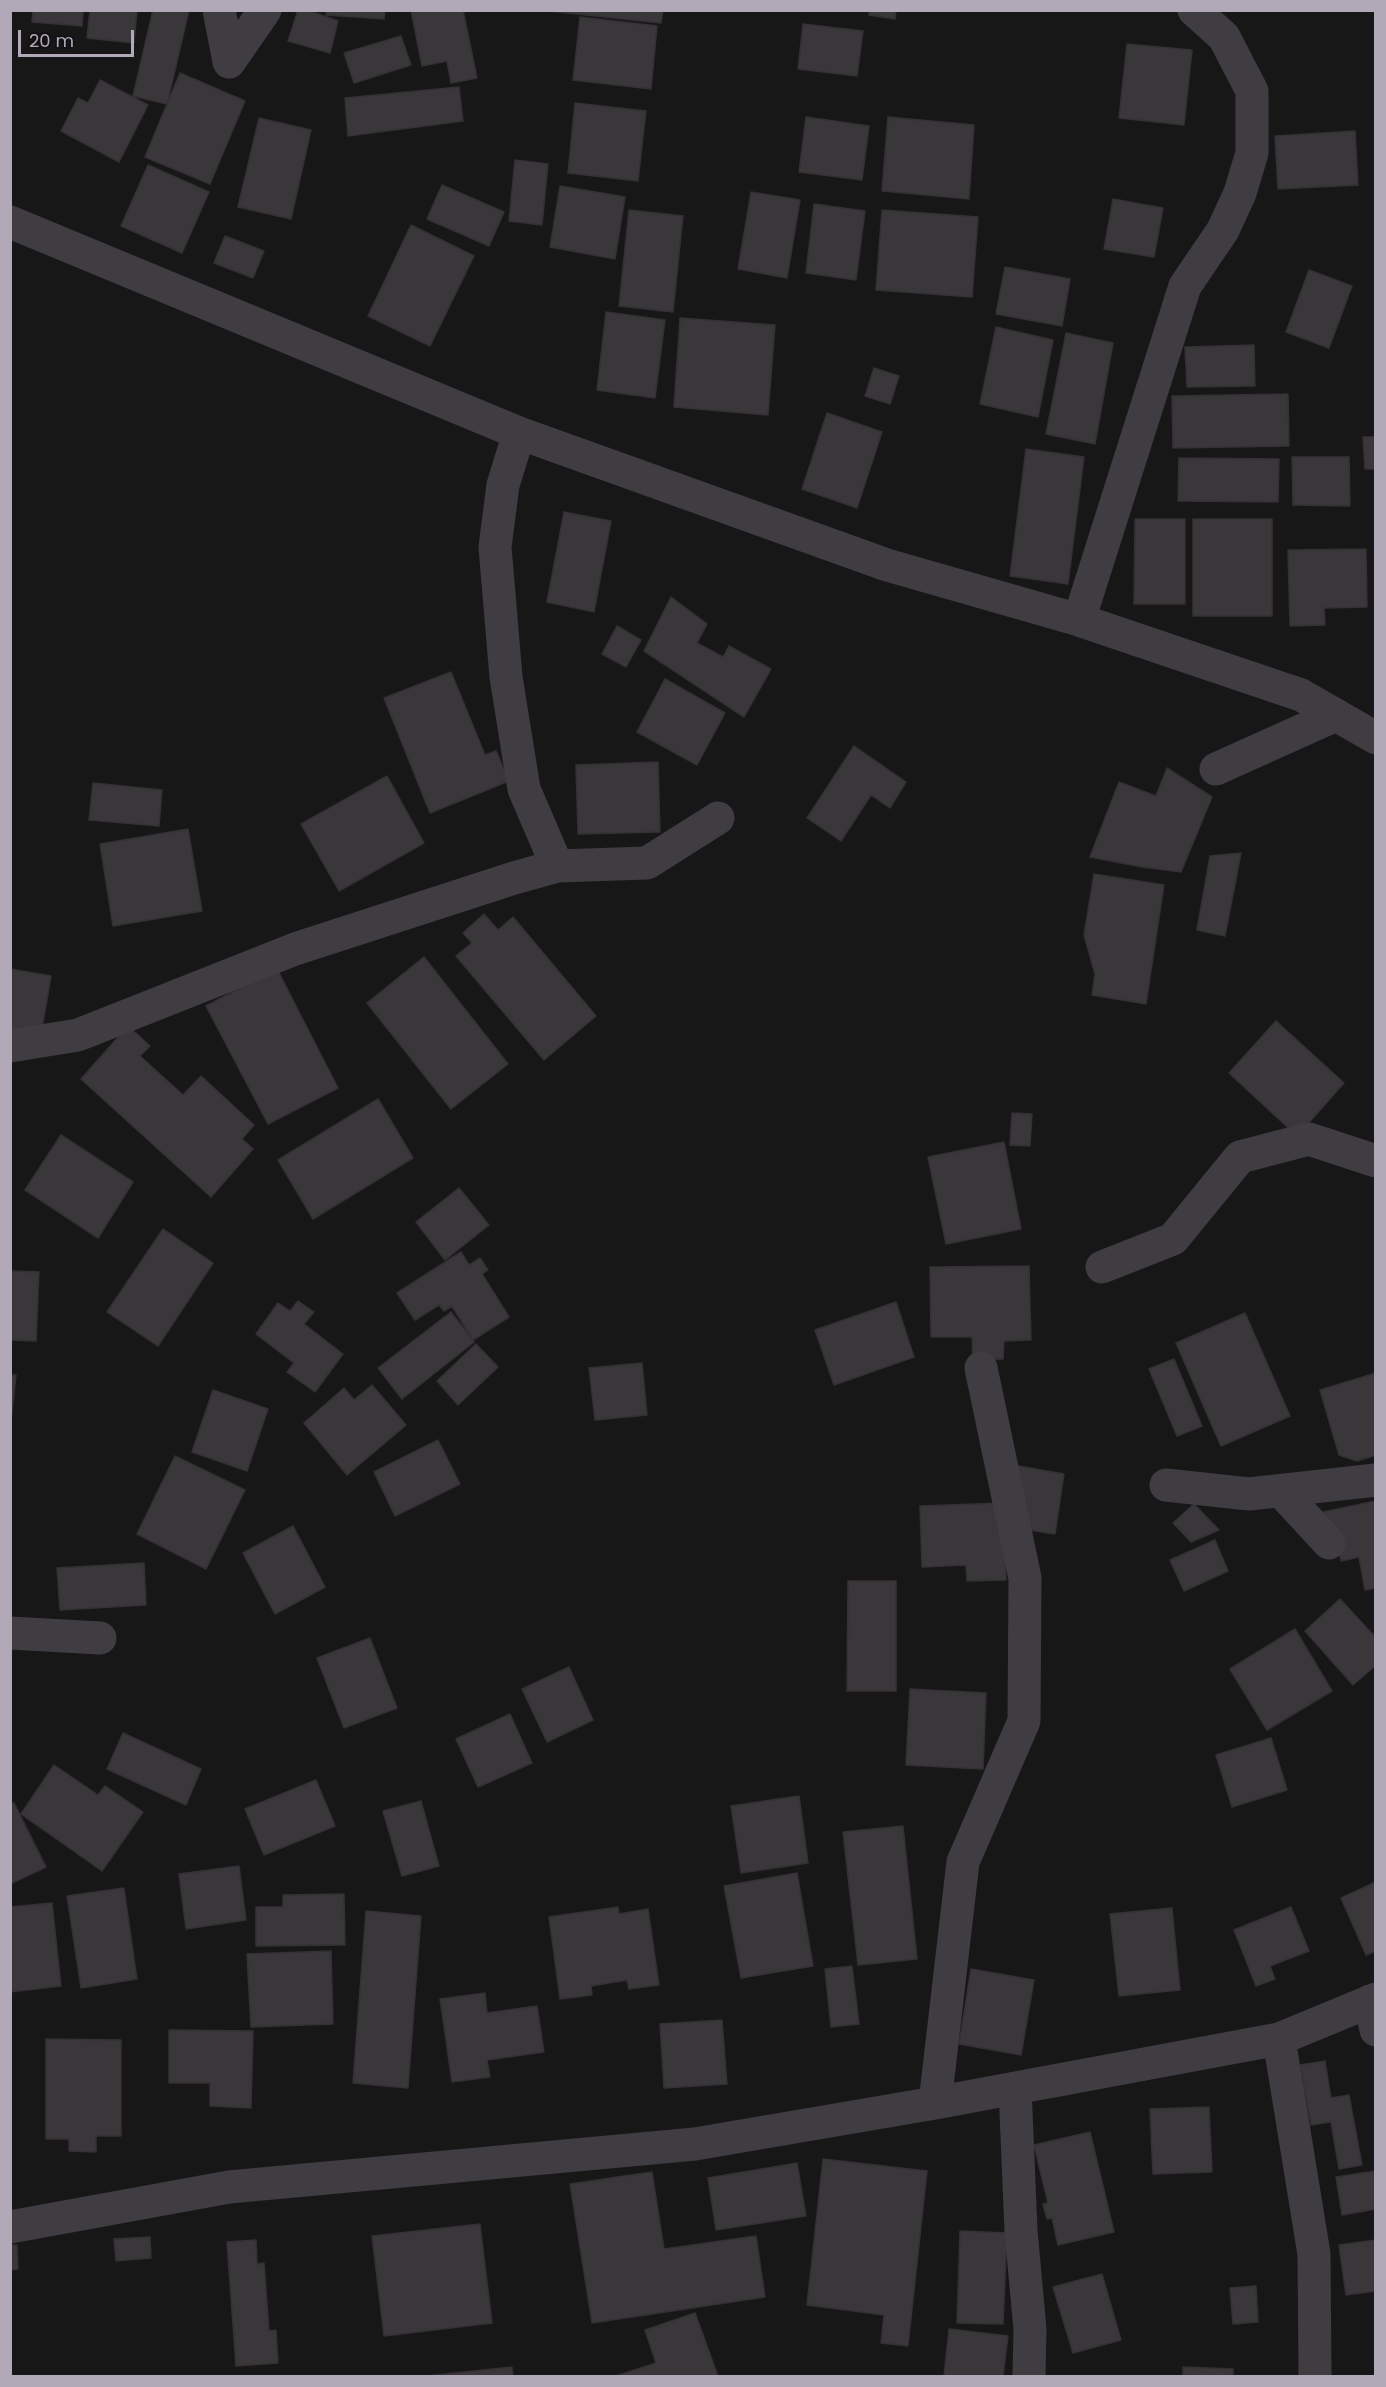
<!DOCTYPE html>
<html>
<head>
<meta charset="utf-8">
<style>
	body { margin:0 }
	#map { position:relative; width:1386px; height:2387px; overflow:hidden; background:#181718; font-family:Poppins,sans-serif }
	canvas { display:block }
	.frame { position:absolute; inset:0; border:12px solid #b1a9b8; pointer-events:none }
	.scale { position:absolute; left:18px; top:30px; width:116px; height:27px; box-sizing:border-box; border:3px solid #b1a9b8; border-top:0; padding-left:8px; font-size:18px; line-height:21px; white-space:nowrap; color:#b1a9b8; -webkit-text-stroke:4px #131213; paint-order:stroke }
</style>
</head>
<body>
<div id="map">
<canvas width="1386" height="2387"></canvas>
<div class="frame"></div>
<div class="scale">20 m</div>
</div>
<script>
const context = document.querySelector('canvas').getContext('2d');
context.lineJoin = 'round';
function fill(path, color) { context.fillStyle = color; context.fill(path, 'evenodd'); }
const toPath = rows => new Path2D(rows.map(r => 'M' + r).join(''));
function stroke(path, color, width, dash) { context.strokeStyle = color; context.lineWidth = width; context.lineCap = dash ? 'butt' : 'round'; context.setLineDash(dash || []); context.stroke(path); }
const building = toPath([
	[33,10,83,10,82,26,32,22,33,10],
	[90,10,137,10,134,43,87,38,90,10],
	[153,10,189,10,167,104,133,96,153,10],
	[298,10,307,10,338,21,330,53,288,41,298,10],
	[327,10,385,10,384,19,326,15,327,10],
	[411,10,463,10,477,78,451,83,447,61,422,66,411,10],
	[540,10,663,10,661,23,540,10],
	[870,10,896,10,895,19,869,15,870,10],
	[580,17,657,26,651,89,573,80,580,17],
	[803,24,863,31,857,76,798,69,803,24],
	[401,36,411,65,354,83,344,53,401,36],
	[1127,44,1192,50,1184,125,1119,118,1127,44],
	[180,73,245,101,210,184,145,157,180,73],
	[100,80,148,105,119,162,61,131,78,98,88,103,100,80],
	[459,87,463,121,348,136,345,98,459,87],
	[575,103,646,111,638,181,568,173,575,103],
	[806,117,869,126,862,180,799,172,806,117],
	[888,117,974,125,969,199,882,191,888,117],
	[259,118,311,130,291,219,238,207,259,118],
	[1355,131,1358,185,1278,189,1275,136,1355,131],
	[515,160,548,164,542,225,509,221,515,160],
	[148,165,209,192,182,253,121,226,148,165],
	[442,185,504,212,489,246,427,219,442,185],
	[560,186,625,197,615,259,550,247,560,186],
	[751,192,800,200,787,278,738,269,751,192],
	[1113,199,1163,208,1154,257,1104,249,1113,199],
	[814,204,865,211,856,280,806,273,814,204],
	[629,210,683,216,673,312,619,306,629,210],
	[882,210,978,217,972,297,876,290,882,210],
	[411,225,474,256,430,346,368,316,411,225],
	[225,236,264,251,253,278,214,263,225,236],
	[1005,267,1070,279,1062,326,996,314,1005,267],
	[1309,270,1352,286,1329,348,1286,332,1309,270],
	[606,312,665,320,655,398,597,390,606,312],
	[680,318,775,325,768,415,674,407,680,318],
	[996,327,1053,340,1038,417,980,404,996,327],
	[1066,333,1113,343,1095,444,1046,434,1066,333],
	[1254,345,1255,386,1187,387,1185,347,1254,345],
	[874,368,899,376,890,404,865,396,874,368],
	[1288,394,1289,446,1173,448,1172,396,1288,394],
	[827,413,882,432,857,508,802,489,827,413],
	[1363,437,1376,437,1376,469,1365,469,1363,437],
	[1026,449,1084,457,1068,584,1010,576,1026,449],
	[1292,457,1349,457,1350,506,1293,505,1292,457],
	[1179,458,1279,459,1278,502,1178,501,1179,458],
	[564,512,611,521,594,612,547,602,564,512],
	[1135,519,1185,519,1185,604,1134,604,1135,519],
	[1193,519,1272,519,1272,616,1193,616,1193,519],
	[1366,549,1367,607,1324,608,1325,625,1290,626,1288,550,1366,549],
	[671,597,707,624,697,643,723,657,729,646,771,669,744,717,644,651,671,597],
	[617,626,641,640,626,667,602,654,617,626],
	[451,672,485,755,496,751,509,781,430,813,384,698,451,672],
	[665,679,725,713,697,765,637,732,665,679],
	[854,746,906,782,890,808,871,795,841,841,807,818,854,746],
	[658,762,660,832,578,834,576,765,658,762],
	[1167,768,1212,797,1181,872,1142,867,1090,857,1119,782,1156,796,1167,768],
	[387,776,424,843,339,891,301,824,387,776],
	[93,783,162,790,159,826,89,820,93,783],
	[188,829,202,911,113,926,100,844,188,829],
	[1241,853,1225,936,1197,930,1210,856,1241,853],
	[1094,874,1164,885,1146,1004,1092,995,1095,974,1084,935,1094,874],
	[484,914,498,930,513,917,596,1016,544,1060,456,956,472,943,463,933,484,914],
	[424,957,508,1064,451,1109,367,1003,424,957],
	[10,969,51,976,41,1034,10,1029,10,969],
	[277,969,338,1088,268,1124,206,1006,277,969],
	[1276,1021,1344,1083,1297,1136,1229,1073,1276,1021],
	[128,1026,150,1046,140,1056,183,1095,201,1076,254,1125,242,1139,253,1149,211,1197,81,1079,128,1026],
	[378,1099,413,1158,313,1219,278,1160,378,1099],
	[1012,1113,1032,1114,1030,1146,1010,1145,1012,1113],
	[61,1135,133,1182,98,1238,25,1190,61,1135],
	[1004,1142,1021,1229,946,1244,928,1157,1004,1142],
	[459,1188,489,1225,445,1260,416,1222,459,1188],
	[163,1229,213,1263,158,1346,107,1312,163,1229],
	[461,1252,469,1265,480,1258,488,1270,482,1274,509,1317,473,1340,452,1306,444,1311,439,1305,415,1320,397,1293,461,1252],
	[1029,1266,1031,1340,1004,1341,1003,1359,973,1360,972,1337,931,1337,930,1267,1029,1266],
	[10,1271,39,1272,36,1341,10,1340,10,1271],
	[298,1301,314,1312,304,1324,343,1354,315,1392,287,1372,294,1363,256,1334,278,1303,290,1311,298,1301],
	[896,1302,914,1357,834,1385,815,1330,896,1302],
	[451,1312,474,1342,402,1399,378,1368,451,1312],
	[1245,1313,1290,1416,1221,1446,1176,1343,1245,1313],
	[476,1344,498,1367,458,1405,437,1381,476,1344],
	[1174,1359,1202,1426,1177,1436,1149,1369,1174,1359],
	[642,1363,647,1415,595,1420,589,1368,642,1363],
	[1376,1373,1376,1455,1357,1461,1339,1455,1320,1390,1376,1373],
	[10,1375,16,1375,10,1430,10,1375],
	[372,1385,406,1425,347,1475,304,1423,344,1388,354,1400,372,1385],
	[213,1390,268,1409,247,1471,192,1452,213,1390],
	[438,1440,460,1484,395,1516,374,1472,438,1440],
	[175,1456,245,1490,206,1569,137,1534,175,1456],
	[1018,1466,1064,1474,1055,1534,1017,1528,1013,1500,1018,1466],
	[1376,1501,1376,1588,1365,1590,1359,1557,1341,1561,1337,1542,1323,1512,1376,1501],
	[1003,1503,1006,1580,967,1581,966,1565,922,1567,920,1506,1003,1503],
	[1194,1504,1219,1530,1191,1542,1173,1523,1194,1504],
	[293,1526,325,1587,275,1614,243,1553,293,1526],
	[1215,1540,1228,1571,1184,1591,1170,1560,1215,1540],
	[144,1563,146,1605,60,1610,57,1568,144,1563],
	[848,1581,896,1581,896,1691,847,1691,848,1581],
	[1340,1599,1376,1638,1376,1665,1353,1685,1305,1631,1340,1599],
	[1295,1629,1332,1691,1267,1730,1230,1669,1295,1629],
	[370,1638,397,1708,344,1728,317,1658,370,1638],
	[569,1667,593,1720,547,1742,522,1689,569,1667],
	[910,1689,986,1693,983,1769,906,1765,910,1689],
	[510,1714,532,1763,478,1787,456,1739,510,1714],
	[123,1733,201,1769,186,1805,107,1769,123,1733],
	[1271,1738,1287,1790,1232,1807,1216,1755,1271,1738],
	[54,1765,98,1795,105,1786,143,1812,102,1871,21,1814,54,1765],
	[316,1780,335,1826,264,1855,245,1809,316,1780],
	[799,1796,808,1863,741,1873,731,1806,799,1796],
	[421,1801,439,1866,402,1876,383,1811,421,1801],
	[14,1803,46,1867,10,1884,10,1805,14,1803],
	[903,1826,917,1959,858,1965,843,1832,903,1826],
	[239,1866,246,1920,186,1929,179,1874,239,1866],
	[797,1873,813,1966,741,1978,724,1886,797,1873],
	[1376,1882,1376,1951,1366,1955,1341,1898,1376,1882],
	[124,1888,137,1979,81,1988,67,1896,124,1888],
	[344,1894,345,1945,256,1946,256,1907,283,1907,283,1895,344,1894],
	[52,1903,61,1986,10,1992,10,1907,52,1903],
	[618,1907,619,1914,648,1909,659,1985,629,1989,627,1980,591,1986,592,1995,560,1999,549,1917,618,1907],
	[1291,1907,1309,1951,1270,1966,1275,1979,1256,1986,1234,1930,1291,1907],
	[1172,1908,1180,1990,1119,1996,1110,1914,1172,1908],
	[366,1911,421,1916,408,2088,353,2083,366,1911],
	[331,1951,333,2024,251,2027,247,1954,331,1951],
	[852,1966,859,2024,831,2027,825,1969,852,1966],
	[971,1969,1034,1980,1021,2055,959,2044,971,1969],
	[485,1993,487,2013,537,2006,544,2052,487,2060,490,2077,452,2082,440,1999,485,1993],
	[722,2020,727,2084,664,2088,660,2024,722,2020],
	[169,2030,253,2031,251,2108,210,2106,210,2083,169,2083,169,2030],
	[46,2039,121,2040,121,2136,96,2136,96,2152,69,2151,69,2139,46,2139,46,2039],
	[1325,2061,1331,2098,1349,2095,1362,2165,1339,2169,1331,2122,1311,2125,1300,2065,1325,2061],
	[1209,2107,1212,2172,1153,2174,1150,2109,1209,2107],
	[1090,2132,1114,2232,1058,2245,1052,2218,1047,2219,1043,2204,1048,2203,1034,2145,1090,2132],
	[823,2159,927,2171,908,2346,881,2343,884,2315,807,2305,823,2159],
	[797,2163,806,2216,716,2230,708,2178,797,2163],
	[1376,2171,1376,2209,1342,2215,1336,2177,1376,2171],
	[652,2172,664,2249,756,2236,765,2297,592,2323,570,2184,652,2172],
	[480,2224,492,2323,384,2336,372,2236,480,2224],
	[960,2231,1007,2233,1003,2324,957,2323,960,2231],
	[150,2237,151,2258,116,2261,114,2239,150,2237],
	[256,2240,257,2264,264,2263,269,2331,276,2330,278,2363,236,2366,227,2242,256,2240],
	[1376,2240,1376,2291,1346,2295,1339,2245,1376,2240],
	[10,2245,17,2245,18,2269,10,2270,10,2245],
	[1102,2274,1121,2340,1073,2353,1053,2287,1102,2274],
	[1256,2286,1258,2322,1233,2324,1230,2288,1256,2286],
	[695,2313,718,2376,616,2376,656,2363,645,2330,695,2313],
	[949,2329,1008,2336,1003,2376,944,2376,949,2329],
	[512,2367,513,2376,427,2376,512,2367],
	[1183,2367,1233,2369,1233,2376,1183,2376,1183,2367]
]);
const street = toPath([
	[219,10,229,62,265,10],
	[10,222,519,433,887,565,1079,620,1301,695,1376,738],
	[519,433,503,485,495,547,506,677,524,789,557,866],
	[1079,620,1185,286,1223,230,1240,193,1252,153,1252,91,1224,37,1194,10],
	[1216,769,1336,715],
	[10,1046,78,1035,295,949,514,878,557,866,647,863,718,818],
	[1102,1267,1173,1239,1240,1157,1309,1139,1376,1161],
	[1166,1485,1249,1494,1376,1480],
	[1281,1491,1329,1543],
	[10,1633,100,1638],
	[1370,2001,1376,2030],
	[1279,2039,1314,2254,1315,2376],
	[1015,2088,1021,2231,1030,2329,1029,2376],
	[935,2103,963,1862,1024,1721,1025,1578,981,1368],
	[10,2227,229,2187,695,2144,935,2103,1279,2039,1376,1999]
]);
fill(building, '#39373a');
stroke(building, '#343134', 1.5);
stroke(street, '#403d42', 33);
</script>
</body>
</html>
